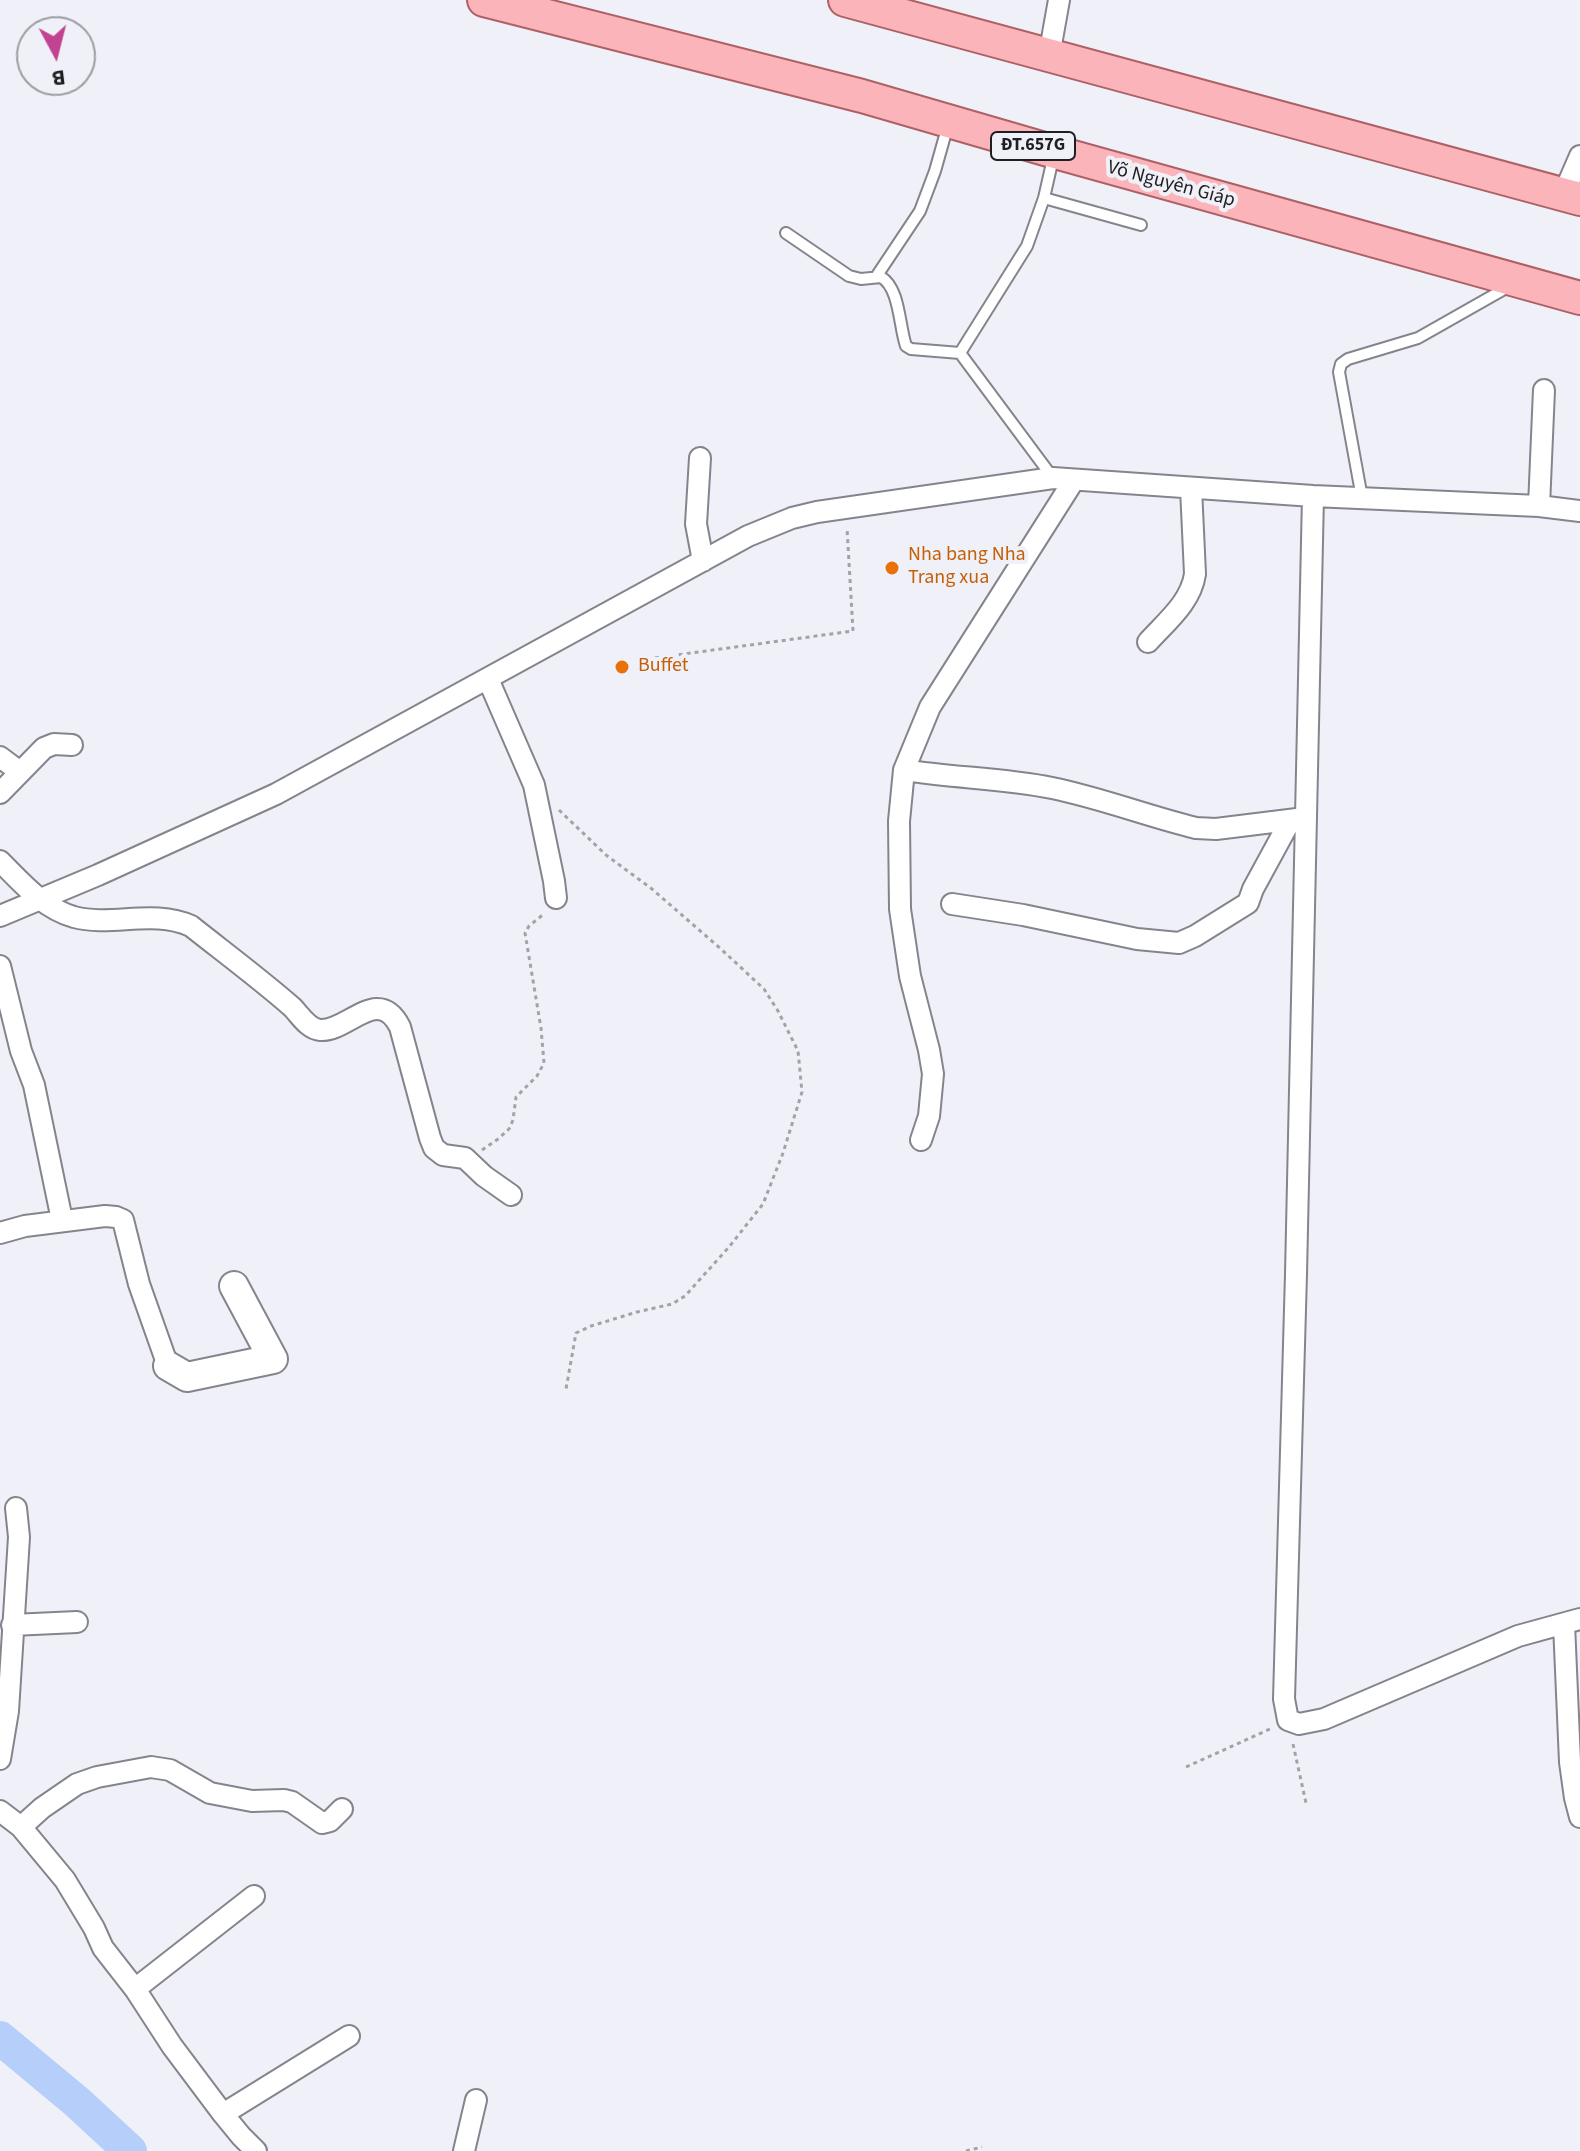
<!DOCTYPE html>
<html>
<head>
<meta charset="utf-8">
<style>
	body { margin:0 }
	#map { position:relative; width:1580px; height:2151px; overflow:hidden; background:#f0f1f8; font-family:"Source Sans 3",sans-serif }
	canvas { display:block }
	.north { position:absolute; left:16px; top:16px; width:80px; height:80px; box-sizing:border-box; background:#f0f1f8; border:2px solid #9c9da2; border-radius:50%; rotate:173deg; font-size:22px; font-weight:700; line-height:32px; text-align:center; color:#1f1f22 }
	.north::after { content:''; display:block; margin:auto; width:28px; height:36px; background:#c14392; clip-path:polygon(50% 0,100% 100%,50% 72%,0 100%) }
</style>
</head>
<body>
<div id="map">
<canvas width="1580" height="2151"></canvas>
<div class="north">B</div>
</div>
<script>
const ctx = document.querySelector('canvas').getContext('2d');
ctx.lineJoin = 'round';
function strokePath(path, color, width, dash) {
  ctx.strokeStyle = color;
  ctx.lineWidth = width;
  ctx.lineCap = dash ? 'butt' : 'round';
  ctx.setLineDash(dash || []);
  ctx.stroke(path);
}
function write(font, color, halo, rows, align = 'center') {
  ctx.font = font + ' "Source Sans 3",sans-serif';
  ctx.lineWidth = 8;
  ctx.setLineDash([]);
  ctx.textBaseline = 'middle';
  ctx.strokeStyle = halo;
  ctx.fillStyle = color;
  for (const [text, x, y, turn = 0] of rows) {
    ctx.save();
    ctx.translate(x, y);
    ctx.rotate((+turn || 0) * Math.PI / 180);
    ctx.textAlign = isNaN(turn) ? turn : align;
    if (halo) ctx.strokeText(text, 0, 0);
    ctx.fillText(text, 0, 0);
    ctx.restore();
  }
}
strokePath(new Path2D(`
	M0,2038L77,2102L130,2151`), '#b5cefa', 34);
const service = new Path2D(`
	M1044,198L1141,225
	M786,233L849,276L861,279L881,277C900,288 899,326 906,346L911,349L960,353
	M876,277L920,211L935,171L948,125
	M1053,478L960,353L1027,246L1044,198L1054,154
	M1362,498L1339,372L1341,364L1348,359L1418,338L1508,287`);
const minor = new Path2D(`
	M1049,56L1059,0
	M1563,195L1580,156
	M700,458L696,524L703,561
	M1313,496L1296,1274L1284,1699L1288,1720L1299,1724L1324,1719L1518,1636L1580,1619
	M1539,506L1544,390
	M1148,642C1167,621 1191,602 1195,574L1191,488
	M488,679L534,785L554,881L556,898
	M0,757L20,772
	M904,770C953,778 1003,778 1052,788C1101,798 1147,816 1196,828L1216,829L1305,818
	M0,793L44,748L54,744L72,745
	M0,861C22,883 43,908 74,917C112,927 153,909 191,926C225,953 260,979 292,1007C300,1015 308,1029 320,1030C348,1032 378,984 400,1027L430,1138L434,1148L443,1155L465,1158L484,1176L511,1195
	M952,904L1023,915L1137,939L1179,943L1195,936L1248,903L1253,889L1290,821
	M0,916L98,875L276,794L748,536L792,518L817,512L1053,478L1313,496L1539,506L1580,511
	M0,966L21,1051L34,1085L62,1220
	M921,1140L929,1116L933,1074L929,1050L910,976L900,909L899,821L904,770L930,707L1074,480
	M0,1233L25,1226L105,1216L116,1217L123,1220L139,1284L168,1366
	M1564,1624L1570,1762L1575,1798L1580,1817
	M12,1625L77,1622
	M0,1759L8,1711L19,1537L16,1508
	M0,1811L21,1827L65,1880L94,1928L103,1948L135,1989L172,2046L223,2114L241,2136L256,2151
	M21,1827L42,1808L77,1784L97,1777L151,1767L170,1770L210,1793L252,1801L284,1800L292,1802L322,1823L330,1821L342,1809
	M135,1989L254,1896
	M223,2114L349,2036
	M464,2151L476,2100`);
const secondary = new Path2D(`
	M168,1366L187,1377L273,1359L234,1286`);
const primary = new Path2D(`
	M484,0L862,96L1055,152L1580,298
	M845,0L1580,199`);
strokePath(service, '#84858c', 14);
strokePath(minor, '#84858c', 24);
strokePath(secondary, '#84858c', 32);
strokePath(primary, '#ad6167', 36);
strokePath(new Path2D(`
	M647,659L853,631L847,528
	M559,810L606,855L652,889L721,949L764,989L778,1011L798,1051L802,1092L783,1153L763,1204L729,1247L685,1296L672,1304L637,1312L591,1326L576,1333L566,1389
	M482,1150L498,1139L509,1129L513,1120L516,1097L537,1076L544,1063L541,1028L525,933L529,926L545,913
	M1293,1744L1306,1803
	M1186,1767L1270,1729
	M966,2151L982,2147`), '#a2a2a8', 3, [4, 4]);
strokePath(service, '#fff', 10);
strokePath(minor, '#fff', 20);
strokePath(secondary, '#fff', 28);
strokePath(primary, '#fbb5ba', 32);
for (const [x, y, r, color] of [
	[892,568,8,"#e8710a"],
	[622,667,8,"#e8710a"]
]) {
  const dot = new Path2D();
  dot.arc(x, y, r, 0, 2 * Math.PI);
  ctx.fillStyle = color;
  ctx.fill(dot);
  strokePath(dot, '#f0f1f8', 3);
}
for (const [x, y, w] of [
	[1033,146,84]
]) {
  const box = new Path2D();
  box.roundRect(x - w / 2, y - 14, w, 28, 6);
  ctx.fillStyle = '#f0f1f8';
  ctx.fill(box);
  strokePath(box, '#1f1f22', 2);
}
write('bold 18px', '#1f1f22', null, [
	["ĐT.657G",1033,146]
]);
write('20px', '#1f1f22', '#f0f1f8', [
	["Võ Nguyên Giáp",1171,185,15]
]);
write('20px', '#c56008', '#f0f1f8', [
	["Nha bang Nha",908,556],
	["Trang xua",908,579],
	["Buffet",638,667]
], 'left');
</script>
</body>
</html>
